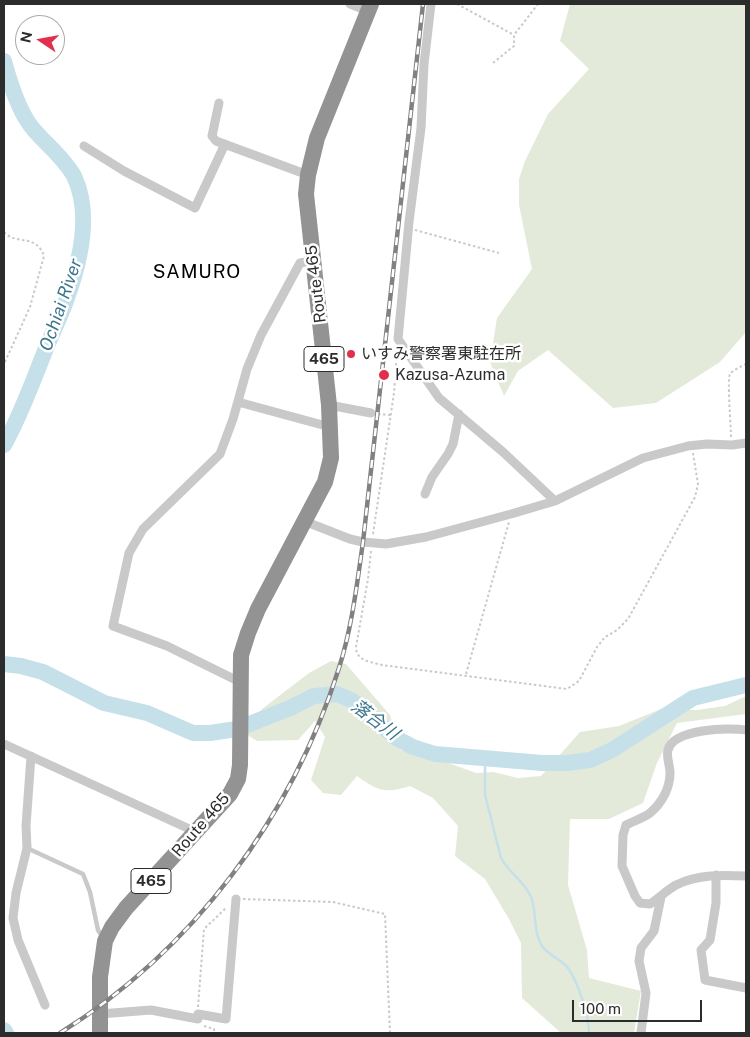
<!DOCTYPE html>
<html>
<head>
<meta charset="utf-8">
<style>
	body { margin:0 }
	#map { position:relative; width:750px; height:1037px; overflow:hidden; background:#fff; font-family:"Public Sans",sans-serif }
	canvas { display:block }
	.frame { position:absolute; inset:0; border:5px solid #2c2c2c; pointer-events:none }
	.north { position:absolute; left:15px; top:15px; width:50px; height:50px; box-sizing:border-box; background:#fff; border:1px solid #ababab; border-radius:50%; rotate:282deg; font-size:14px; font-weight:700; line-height:20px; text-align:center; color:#2c2c2c }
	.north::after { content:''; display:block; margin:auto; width:18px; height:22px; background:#e22f4e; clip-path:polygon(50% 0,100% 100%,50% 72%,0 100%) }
	.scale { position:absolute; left:572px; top:1000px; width:130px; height:22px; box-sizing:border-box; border:2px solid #2c2c2c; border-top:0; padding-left:6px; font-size:15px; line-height:18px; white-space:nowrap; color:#2c2c2c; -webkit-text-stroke:4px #fff; paint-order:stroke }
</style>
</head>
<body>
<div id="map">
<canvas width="750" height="1037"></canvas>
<div class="frame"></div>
<div class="north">N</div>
<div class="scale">100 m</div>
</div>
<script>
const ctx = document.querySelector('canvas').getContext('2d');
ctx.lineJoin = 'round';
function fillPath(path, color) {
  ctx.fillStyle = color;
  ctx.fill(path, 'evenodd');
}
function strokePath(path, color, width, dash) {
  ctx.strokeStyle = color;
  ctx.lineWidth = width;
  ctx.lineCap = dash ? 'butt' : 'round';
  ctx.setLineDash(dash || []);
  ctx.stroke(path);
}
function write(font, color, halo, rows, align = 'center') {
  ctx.font = font + ' "Public Sans","Noto Sans JP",sans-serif';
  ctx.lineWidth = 5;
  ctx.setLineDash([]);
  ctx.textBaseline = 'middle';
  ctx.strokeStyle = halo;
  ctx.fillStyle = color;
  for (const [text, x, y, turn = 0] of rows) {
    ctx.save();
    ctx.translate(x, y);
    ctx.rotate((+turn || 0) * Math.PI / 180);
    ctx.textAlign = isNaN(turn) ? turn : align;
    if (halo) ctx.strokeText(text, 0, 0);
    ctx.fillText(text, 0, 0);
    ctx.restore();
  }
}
fillPath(new Path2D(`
	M570,4H746V332L720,362L656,403L613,408L548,350L518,371L504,396L490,362L497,318L532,269L519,205V179L525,161L548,114L589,69L560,41Z
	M331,661L346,664L390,715L400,750L429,756L476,773L493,772L518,778L541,776L580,732L619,726L661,709L697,710L725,706L746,696V714L677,723L657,763L643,803L609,819H570L568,885L587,950L589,978L641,991L634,1033H561L522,998L521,943L509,919L485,879L455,856L458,826L433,798L410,786C384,794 378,791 357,776L341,795L323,793L311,780L325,737L315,721L298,740L257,741L246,734L262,709L309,673Z`), '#e4eada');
strokePath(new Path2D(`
	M485,758V795L501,858C509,873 524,881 531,897C537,912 533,932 542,946C548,955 561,959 568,968C578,982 589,1016 589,1033`), '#c6e0ea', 2.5);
strokePath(new Path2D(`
	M4,61C10,83 19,113 34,130C47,145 64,158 74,176C92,213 80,262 67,298C61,316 52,333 45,351C32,383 21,415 4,445
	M4,664L21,666L43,672L104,703L147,713L193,733H210L237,729L290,708L314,696L337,694L353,701L396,738L413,747L435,754L542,763H567L590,760L612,750L693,698L746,685
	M4,1030L6,1033`), '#c6e0ea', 16);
strokePath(new Path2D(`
	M457,4L514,35
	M493,63L514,46V35L538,4
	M415,230L499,253
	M4,232C17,246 36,233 44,256L30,307L4,364
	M378,414L391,415
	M731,437C731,428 727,378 730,374C733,370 742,366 746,364
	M373,534L394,393L397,353
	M371,551L368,579L356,647C356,661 371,662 382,665L567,689L579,681L597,647L605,637L617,630L628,619L695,497L698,484L693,453
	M466,674L509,522
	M243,899L333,902L385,914L390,1033
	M198,1007L204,929L227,907
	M204,1026L214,1029V1033`), '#c9c9c9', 2, [2.5, 2.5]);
strokePath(new Path2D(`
	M27,848L83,874L90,892L98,930L103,938`), '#c9c9c9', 4.5);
strokePath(new Path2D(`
	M350,4L368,11
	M431,4L424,64L421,128L409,222L398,339L439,398L503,452L555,501
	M219,103L212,136L216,141L308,175
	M84,146L124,171L195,208L225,144
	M238,402L330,427
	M329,405L371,413
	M425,494L432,477L448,454L453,444L459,414
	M304,521L350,539L363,542L386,544L426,537L511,514L555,501L643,458L688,446L707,444L732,445L746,443
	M240,682L167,646L113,626L129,553L143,529L220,454L233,419L247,369L261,335L300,263L312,261
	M746,730C729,727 673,729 668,750C666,756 670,766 670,773C670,788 662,803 650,813C644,818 633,821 626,825L623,835L622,866L635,896L640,903L650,904C659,898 667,890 676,885C698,874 722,875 746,876
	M4,744L196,832
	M31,756L26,826L27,848L16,893L13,918L18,940L45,1005
	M716,875V903L710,940L701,950L705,980L746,988
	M100,1014L151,1010L198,1019V1014L226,1019L236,899
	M641,1033L646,993L639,961L641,948L654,931L661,897`), '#c9c9c9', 9);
strokePath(new Path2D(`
	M100,1033V977L105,941L112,927L126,908L230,794L238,779L240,765L241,655L248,633L258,609L325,482L331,458L329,405L306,194L308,175L317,138L371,4`), '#939393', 16);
const rail = new Path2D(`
	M60,1033C193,950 292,817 339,668C352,627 357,584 363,542L423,4`);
strokePath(rail, '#818181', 4.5);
strokePath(rail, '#fff', 2.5, [8]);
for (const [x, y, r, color] of [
	[351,354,5,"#e22f4e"],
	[384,375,6,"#e22f4e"]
]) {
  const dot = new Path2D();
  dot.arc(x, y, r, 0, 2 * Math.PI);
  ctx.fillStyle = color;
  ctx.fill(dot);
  strokePath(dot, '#fff', 2);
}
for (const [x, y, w] of [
	[324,359,40],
	[151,881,40]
]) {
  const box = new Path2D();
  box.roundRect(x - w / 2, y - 12.5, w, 25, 4);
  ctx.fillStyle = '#fff';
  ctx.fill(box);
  strokePath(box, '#2c2c2c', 1);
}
write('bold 15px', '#2c2c2c', null, [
	["465",324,359],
	["465",151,881]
]);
write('16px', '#2c2c2c', '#fff', [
	["Route 465",316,284,-97],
	["Route 465",201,825,-49]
]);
write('16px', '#2c2c2c', '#fff', [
	["いすみ警察署東駐在所",361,354],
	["Kazusa-Azuma",395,375]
], 'left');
write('italic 18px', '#3c768d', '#fff', [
	["Ochiai River",61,305,-71],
	["落合川",375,720,37]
]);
ctx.letterSpacing = '1px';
write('19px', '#000', '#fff', [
	["SAMURO",197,272]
]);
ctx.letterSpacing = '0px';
</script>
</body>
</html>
